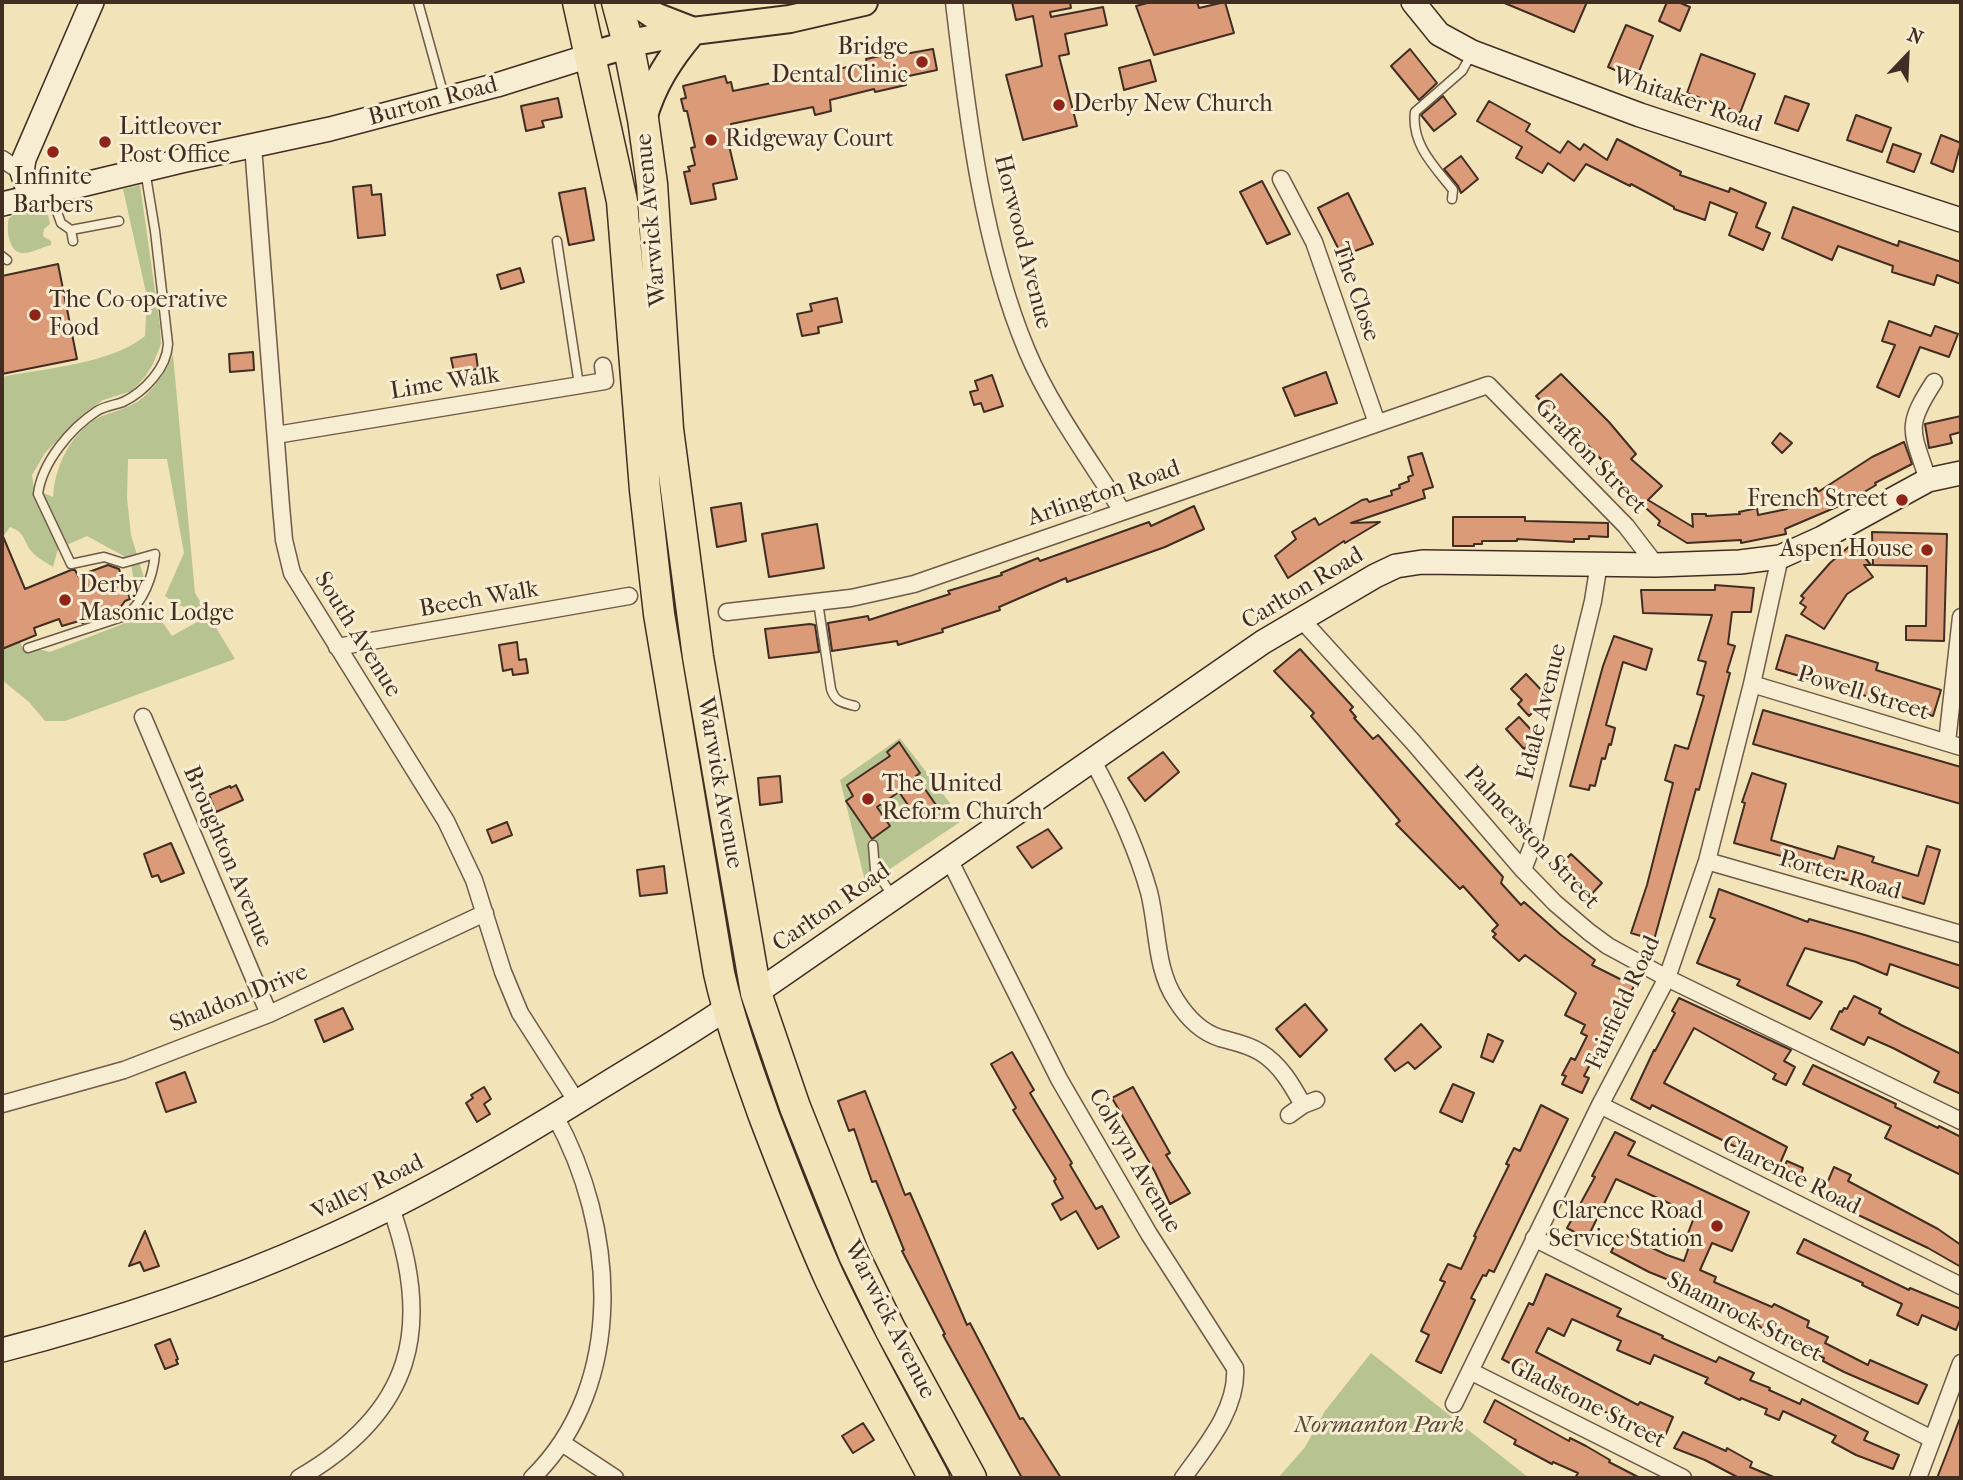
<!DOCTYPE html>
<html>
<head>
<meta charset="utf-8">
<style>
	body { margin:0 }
	#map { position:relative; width:1963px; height:1480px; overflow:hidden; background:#f2e3b9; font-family:"IM FELL French Canon",serif }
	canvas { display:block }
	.frame { position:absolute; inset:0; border:4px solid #412d22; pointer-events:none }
	.north { position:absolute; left:1872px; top:21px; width:70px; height:70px; -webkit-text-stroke:5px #f7edd2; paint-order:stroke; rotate:23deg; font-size:19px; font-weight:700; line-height:28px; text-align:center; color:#412d22 }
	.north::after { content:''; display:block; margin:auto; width:24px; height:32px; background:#412d22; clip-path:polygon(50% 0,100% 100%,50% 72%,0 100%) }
</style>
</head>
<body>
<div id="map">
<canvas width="1963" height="1480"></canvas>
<div class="frame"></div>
<div class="north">N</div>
</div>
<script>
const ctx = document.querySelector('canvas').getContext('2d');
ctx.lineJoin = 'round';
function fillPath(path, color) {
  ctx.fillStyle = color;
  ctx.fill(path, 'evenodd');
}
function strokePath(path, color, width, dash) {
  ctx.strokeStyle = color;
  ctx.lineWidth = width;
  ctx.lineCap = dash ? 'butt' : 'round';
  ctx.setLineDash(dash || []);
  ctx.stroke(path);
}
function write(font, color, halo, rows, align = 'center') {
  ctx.font = font + ' "IM FELL French Canon",serif';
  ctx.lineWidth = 6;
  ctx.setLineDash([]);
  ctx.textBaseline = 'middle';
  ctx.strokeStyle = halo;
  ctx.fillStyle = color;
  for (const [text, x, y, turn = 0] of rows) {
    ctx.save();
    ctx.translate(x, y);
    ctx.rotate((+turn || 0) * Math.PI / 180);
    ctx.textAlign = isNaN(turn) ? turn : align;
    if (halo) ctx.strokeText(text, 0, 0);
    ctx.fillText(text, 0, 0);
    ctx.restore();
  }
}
fillPath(new Path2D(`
	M140,185L160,326L161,344L153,364L145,377L132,391L103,400L83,414L45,453L32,475L34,489L53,497C55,467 69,436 96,419C109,412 124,410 137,402C154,391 164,373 173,355L195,593L235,659L65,721H45L29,702L2,680V649L20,642L25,653L38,649L50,652L133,620L141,607L150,604L172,636L204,618L199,610L177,605L165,596L184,553L167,459H128L127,498L131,535L144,578L134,583L131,563L122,555L87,536L58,549L53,567C45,562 34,556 29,548C23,537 23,532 10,527L2,538V377C45,368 111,364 145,336L147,297L123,189Z
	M46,207L50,224L44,229L43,236L51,241V245C42,247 30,254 22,253C8,252 6,227 9,218L18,212Z
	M682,614L757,1029L746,1034L730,980L669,616Z
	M900,738L963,820L866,885L840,780Z
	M769,1066L962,1478H948L923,1435L821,1229L759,1070Z
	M1371,1353L1529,1478H1278L1305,1447L1325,1411Z`), '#b7c491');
const building = new Path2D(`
	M1012,2H1070L1071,8L1050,12L1051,17L1103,7L1107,25L1065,34L1069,54L1059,56L1077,126L1023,140L1006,75L1042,66L1033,16L1016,20Z
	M1151,2H1197L1199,8L1225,2L1234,33L1154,55L1136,6Z
	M1502,2H1587L1574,32Z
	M1667,2H1678L1690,7L1680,31L1659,21Z
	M1626,25L1653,36L1636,79L1608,67Z
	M933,49L937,70L904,77L906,85L875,92L874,89L830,100L831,111L815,115L813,107L731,124L732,131L726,133L737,179L713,184L716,199L691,204L684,172L690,171L688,167L695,165L691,148L695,147L687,111H684L681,99L686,98L683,86L725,76L727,83L731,82L733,91L867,63L866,59L898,52L899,55Z
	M1410,49L1437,83L1419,100L1391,66Z
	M1701,54L1755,74L1740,113L1687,93Z
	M1150,60L1156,81L1124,90L1119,68Z
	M1443,96L1456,114L1434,131L1421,115Z
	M1785,96L1809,104L1798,131L1775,123Z
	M558,98L562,117L542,121L544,127L526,131L521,106Z
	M1489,101L1530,124L1526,131L1560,153L1568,141L1580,150L1584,144L1607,160L1617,139L1681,172L1680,175L1729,192L1730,188L1766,203L1756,227L1770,233L1763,250L1729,235L1737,213L1710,202L1705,220L1674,209V207L1631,184L1630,186L1586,164L1574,181L1548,163L1542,173L1516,158L1522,147L1477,121Z
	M1856,115L1891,128L1882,152L1847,140Z
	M1941,135L1961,143L1953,172L1931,163Z
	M1893,144L1921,154L1914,172L1887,162Z
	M1461,156L1478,179L1461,193L1458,186L1444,169Z
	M1262,181L1290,234L1267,244L1240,192Z
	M371,185L372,195L381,194L385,235L358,238L353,187Z
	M585,188L594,240L569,245L559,193Z
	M1348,193L1373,244L1342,256L1318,208Z
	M1793,207L1898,246L1899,241L1961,262V284L1937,275L1934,285L1892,272L1893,266L1838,246L1832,260L1782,238Z
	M58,264L77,359L2,374V276Z
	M520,268L524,282L501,289L497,275Z
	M837,298L842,322L818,327L819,333L802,336L797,314L812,311L810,304Z
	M1889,321L1931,336L1935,326L1958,334L1949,357L1920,347L1899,397L1877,387L1895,345L1882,341Z
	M253,352L254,370L230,372L229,354Z
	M476,354L478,369L454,372L451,358Z
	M1326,372L1337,403L1295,416L1283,388Z
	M1561,374L1609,422L1636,454L1631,459L1662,486L1648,500L1693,527L1692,514H1706V516L1740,514L1739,512L1757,508L1758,515L1787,509L1784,502L1816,488L1818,492L1872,457L1904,442L1912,464L1875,483L1876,485L1846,503L1785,529L1786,534L1741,543V540L1687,543L1658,525L1660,521L1622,486L1624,484L1585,442L1582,444L1536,396Z
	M992,375L1003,406L984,412L981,403L974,405L970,392L978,390L975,381Z
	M1961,416V432L1950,435L1952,443L1929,448L1925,424Z
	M1780,433L1792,443L1782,453L1772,443Z
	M1422,453L1433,487L1423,490L1425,498L1351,523L1380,522L1345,543L1344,541L1288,578L1275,556L1296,539L1292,532L1315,518L1319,525L1362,500L1367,499L1369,502L1392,495L1391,491L1400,488L1399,485L1409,481L1408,477L1413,475L1408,457Z
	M741,503L746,541L717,547L711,508Z
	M1194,506L1204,529L1165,547L1067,582L1066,578L999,607L1000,610L942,629L943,632L898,645L897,641L832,651L828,623L868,616L869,620L950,594L948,591L1002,575L1001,573L1038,558L1040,561L1149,522L1151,526Z
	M1453,517H1525V521L1608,523V537L1589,536V539H1574V542L1517,539V541H1482V544H1474V546H1453Z
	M817,524L824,568L769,577L762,534Z
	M1872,532L1947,534L1944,641L1906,640V626H1926L1927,566L1873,565Z
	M2,534L25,589L71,570H75L78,576L108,565L119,569L130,599L125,601L120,608L115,611L110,609L89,617L88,621L83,623L79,621L62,626L59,619L34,628L36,635L2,649Z
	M1853,543L1871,565H1864L1873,577L1847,594L1824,629L1801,614L1806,607L1800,603L1804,598L1801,596L1830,563Z
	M1715,585L1754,588L1751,612H1732L1728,644L1735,646L1727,672L1730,673L1699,790L1696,789L1654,940L1631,933L1647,885L1673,783L1665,780L1675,745L1688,749L1704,696L1697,694L1706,662L1698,660L1712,615L1643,613L1641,590H1715Z
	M810,624L815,625L819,652L769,658L765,629Z
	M1786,635L1878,663L1876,670L1941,690L1933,716L1776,669Z
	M1614,636L1652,649L1646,670L1623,662L1606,725L1615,728L1611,745L1609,744L1605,759L1602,758L1595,786L1590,785L1589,790L1570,786L1603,666Z
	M517,642L519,660L526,659L528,673L513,675L512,669L503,671L499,645Z
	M1300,649L1353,707L1350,710L1356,717L1354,718L1373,739L1378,735L1503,877L1501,883L1521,905L1524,902L1561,935L1595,960L1592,965L1634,986L1605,1046L1601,1044L1584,1076L1589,1078L1582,1093L1562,1084L1566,1076L1562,1075L1571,1058L1575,1060L1587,1036L1581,1033L1585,1025L1565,1015L1576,993L1525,955L1519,961L1493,937L1496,934L1492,931L1498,925L1463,886L1460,889L1396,824L1400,821L1311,716L1314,713L1274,671Z
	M1526,674L1548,697L1529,716L1518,704L1522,700L1511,689Z
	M1763,710L1961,767V804L1753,744Z
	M1519,717L1537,736L1524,749L1506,729Z
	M899,742L920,773L916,776L936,805L917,818L899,792L877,807L890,826L872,839L846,801L853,796L847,785L890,756L887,752Z
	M1163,752L1179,772L1145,801L1128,778Z
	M1752,773L1786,784L1771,840L1834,859L1838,846L1874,857L1872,862L1918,876L1927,846L1940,850L1924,904L1821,872L1820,875L1783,864L1785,857L1734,843L1745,803L1742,802Z
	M780,776L782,802L760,805L758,778Z
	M236,785L243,800L216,812L209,795L230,786L231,788Z
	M507,822L512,835L492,843L487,830Z
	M1048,829L1062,848L1032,868L1017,847Z
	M171,843L184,873L161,882L158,875L152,877L144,854Z
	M1571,854L1602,883L1586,900L1554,872Z
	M664,866L667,893L640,896L637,870Z
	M1719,889L1808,922L1809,919L1865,935L1961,966V989L1890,964L1887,975L1856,962L1805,948L1787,985L1822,1002L1810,1019L1737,985L1740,980L1697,963L1715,919L1710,917Z
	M1854,996L1881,1009L1879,1013L1901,1025L1961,1054V1094L1934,1082L1939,1072L1893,1048L1868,1037L1864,1045L1831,1029L1840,1011L1842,1012L1844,1008L1847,1009Z
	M1679,998L1791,1050L1784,1061L1795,1067L1786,1085L1773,1079L1776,1074L1694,1028L1664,1083L1787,1147L1778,1168L1652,1105L1650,1109L1631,1099L1654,1050L1655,1051L1675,1013L1672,1011Z
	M1305,1004L1327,1030L1300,1057L1276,1029Z
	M343,1008L353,1029L324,1042L315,1020Z
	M1421,1024L1441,1047L1415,1069L1408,1062L1395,1071L1385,1059Z
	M1488,1034L1503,1041L1493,1062L1481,1057Z
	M1012,1052L1034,1090L1030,1093L1072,1163L1070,1165L1096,1209L1102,1206L1119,1237L1098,1249L1076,1211L1061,1220L1052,1204L1063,1198L1054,1181L1056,1179L1013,1110L1016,1108L991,1064Z
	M1813,1065L1896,1104L1895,1107L1938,1128L1939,1126L1961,1137V1175L1885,1138L1891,1126L1803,1084Z
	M185,1072L196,1102L166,1112L156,1083Z
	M1453,1084L1474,1093L1462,1122L1440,1112Z
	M484,1087L491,1099L484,1104L490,1114L477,1122L466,1103L473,1098L471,1095Z
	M1133,1087L1170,1153L1166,1155L1190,1193L1170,1204L1155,1172L1112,1098Z
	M865,1091L905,1195L910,1193L967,1325L970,1323L1020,1419L1023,1418L1061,1478H1022L943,1335L945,1334L902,1251L904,1250L876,1181L872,1182L854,1129L849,1131L838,1101Z
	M1541,1105L1568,1119L1494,1272L1489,1270L1486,1276L1483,1275L1471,1298L1475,1300L1441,1373L1416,1361L1429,1335L1421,1331L1445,1282L1440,1280L1448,1264L1461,1269L1476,1237L1474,1236L1509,1165L1506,1164L1514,1148L1520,1151Z
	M1615,1132L1635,1142L1628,1155L1749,1212L1732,1251L1712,1243L1700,1270L1716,1277L1714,1282L1772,1307L1774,1304L1809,1321L1807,1327L1828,1337L1825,1343L1868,1365L1870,1360L1927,1385L1918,1404L1844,1372L1823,1361L1824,1358L1770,1335L1753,1321L1695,1294L1696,1291L1649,1272L1611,1252L1621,1233L1667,1255L1684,1261L1693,1235L1688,1233L1695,1215L1616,1179L1587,1239L1567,1228L1595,1177L1592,1176Z
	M1787,1161L1803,1168L1799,1183L1780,1175Z
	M1834,1167L1851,1175L1848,1181L1938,1229L1961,1245V1267L1928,1248L1852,1212L1854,1207L1823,1193Z
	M145,1231L159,1266L144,1271L140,1262L129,1266Z
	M1804,1239L1909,1290L1910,1288L1961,1309V1317L1956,1330L1922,1315L1918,1325L1897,1315L1902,1304L1862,1285L1863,1283L1797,1253Z
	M1546,1274L1621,1309L1617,1316L1663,1336L1662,1338L1716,1362L1719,1357L1754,1373L1750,1380L1770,1388L1769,1390L1800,1404L1802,1399L1868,1432L1864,1440L1899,1455L1893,1469L1856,1455L1832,1442L1836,1436L1783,1411L1779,1420L1765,1414L1767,1409L1741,1398L1740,1400L1705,1383L1708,1378L1654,1355L1650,1364L1617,1350L1621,1341L1572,1319L1564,1336L1548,1328L1536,1352L1638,1405L1640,1402L1673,1417L1665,1436L1624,1418L1623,1421L1502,1359L1529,1303L1533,1305Z
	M170,1339L178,1359L176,1360L178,1364L165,1369L155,1345Z
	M1495,1400L1569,1441L1570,1438L1586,1446L1610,1460L1609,1462L1640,1478H1575L1578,1473L1553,1462L1552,1464L1522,1448L1514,1444L1516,1440L1484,1422Z
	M1960,1418L1961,1478H1937L1948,1450Z
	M863,1423L874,1440L853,1453L842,1436Z
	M1683,1432L1726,1451L1727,1448L1752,1462L1750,1467L1776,1478H1739L1705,1460L1674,1448Z`);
fillPath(building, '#db9a78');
strokePath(building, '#412d22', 2);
const lane = new Path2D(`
	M418,2L444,96
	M51,195L61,223L71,230L73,241
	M1452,199L1453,190C1434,166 1411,144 1415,112L1462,71L1471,55
	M71,230L119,221
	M557,241L579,385
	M2,256L7,260
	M818,602L831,689C835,702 843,703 855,706
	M28,648L125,616C144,602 153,576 155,554L123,563L104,557L71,564L38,494C42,462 71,428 97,411C105,406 115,405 123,402C144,392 167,368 168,344L155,231L145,170
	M873,845L875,870L892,895`);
const street = new Path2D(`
	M954,2C967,114 983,247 1027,351C1050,406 1090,460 1122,511
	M253,146L281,506L284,540L292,573L446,821L474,880L503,972L520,1013L577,1102
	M2,159L22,172
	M1281,179L1314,242L1377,423
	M276,435L605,381L603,366
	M1928,480C1912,430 1904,428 1934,382
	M727,612L851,598L914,584L1488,385L1626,526L1656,565
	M1301,619L1413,742L1523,870L1555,903L1589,932L1608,946L1667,978L1961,1121
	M337,647L629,596
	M1752,684L1961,747
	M143,717L269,1014
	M1947,742L1961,617
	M1092,759C1113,798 1137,849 1149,892C1158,927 1155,969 1176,1000C1186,1016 1201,1032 1220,1038C1234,1042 1247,1044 1260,1052C1280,1064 1292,1085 1303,1105
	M949,859L1059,1079L1149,1234L1235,1368C1238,1409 1205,1447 1183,1478
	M1707,861L1961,934
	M1523,870L1534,841L1593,601L1599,563
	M2,1104L124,1070L269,1014L485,913
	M1600,1105L1961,1286
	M1289,1115L1303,1105L1316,1100
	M1534,1238L1932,1439
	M1470,1371L1683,1478
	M1454,1404L1600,1105L1667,978L1707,861L1752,684L1780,557
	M562,1443L615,1478
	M299,1478C413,1412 434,1328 391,1208
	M532,1478C628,1384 616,1226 555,1116
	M1918,1478L1961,1363`);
const secondary = new Path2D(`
	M1413,2L1439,34L1472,52L1640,115L1961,220
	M30,196L22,172L24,159L92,2
	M2,204L181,161L330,129L497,85L589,56
	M756,993L1263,642L1375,576L1396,566L1422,562L1656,565L1740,562L1780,557L1822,538L1928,480L1961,473
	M2,1350C111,1322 219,1286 322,1240C420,1197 511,1143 601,1087C643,1061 686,1036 727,1008`);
const primary = new Path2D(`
	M634,2L655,16L691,30
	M589,56L640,41L693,31L790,19L864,2
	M643,119C653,84 670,58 693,31`);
const highway = new Path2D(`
	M578,2L622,201L645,490L659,614L719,973C730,1022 747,1068 764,1116C785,1171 806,1226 830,1279C862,1347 899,1412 934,1478
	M617,2L628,43L643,119L652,184L668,429L698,657L756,993L795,1107L854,1255L890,1329L971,1478`);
strokePath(lane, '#6d5a48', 11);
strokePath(street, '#6d5a48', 19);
strokePath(secondary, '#412d22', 26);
strokePath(primary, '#412d22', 30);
strokePath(highway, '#412d22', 33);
strokePath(lane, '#f7edd2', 8);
strokePath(street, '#f7edd2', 16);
strokePath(secondary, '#f7edd2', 23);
strokePath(primary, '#f2e3b9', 26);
strokePath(highway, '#f2e3b9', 30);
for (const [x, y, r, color] of [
	[922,62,7,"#8f2418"],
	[1059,105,7,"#8f2418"],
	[711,140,7,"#8f2418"],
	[105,142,7,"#8f2418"],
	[53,152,7,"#8f2418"],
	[35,315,7,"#8f2418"],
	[1902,500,7,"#8f2418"],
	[1927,550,7,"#8f2418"],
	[65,600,7,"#8f2418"],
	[868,799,7,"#8f2418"],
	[1717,1226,7,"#8f2418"]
]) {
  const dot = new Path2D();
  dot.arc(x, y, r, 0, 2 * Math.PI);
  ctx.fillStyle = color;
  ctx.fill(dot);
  strokePath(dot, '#f7edd2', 2.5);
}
write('24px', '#412d22', '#f7edd2', [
	["Bridge",908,48,"right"],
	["Dental Clinic",908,76,"right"],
	["Derby New Church",1073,105],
	["Littleover",119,128],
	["Post Office",119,156],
	["Ridgeway Court",725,140],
	["Infinite",53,178,"center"],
	["Barbers",53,206,"center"],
	["The Co-operative",49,301],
	["Food",49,329],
	["French Street",1888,500,"right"],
	["Aspen House",1913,550,"right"],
	["Derby",79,586],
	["Masonic Lodge",79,614],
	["The United",882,785],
	["Reform Church",882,813],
	["Clarence Road",1703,1212,"right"],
	["Service Station",1703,1240,"right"]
], 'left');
write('24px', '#412d22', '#f7edd2', [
	["Whitaker Road",1687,101,19],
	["Burton Road",433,102,-15],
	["Warwick Avenue",652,220,-95],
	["Horwood Avenue",1022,242,76],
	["The Close",1355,292,71],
	["Lime Walk",445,384,-9],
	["Grafton Street",1590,457,46],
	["Arlington Road",1104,494,-19],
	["Carlton Road",1303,589,-31],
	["Beech Walk",479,600,-10],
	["South Avenue",357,635,58],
	["Powell Street",1863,694,17],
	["Edale Avenue",1543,712,-76],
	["Warwick Avenue",719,783,80],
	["Palmerston Street",1531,838,47],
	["Broughton Avenue",227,857,67],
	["Porter Road",1840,876,16],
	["Carlton Road",832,908,-35],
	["Shaldon Drive",239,999,-22],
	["Fairfield Road",1624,1003,-65],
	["Colwyn Avenue",1134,1161,60],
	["Clarence Road",1791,1176,26],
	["Valley Road",368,1188,-26],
	["Shamrock Street",1744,1318,27],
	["Warwick Avenue",889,1320,63],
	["Gladstone Street",1587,1404,27]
]);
write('italic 24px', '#594b38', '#f7edd2', [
	["Normanton Park",1379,1426]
]);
</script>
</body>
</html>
